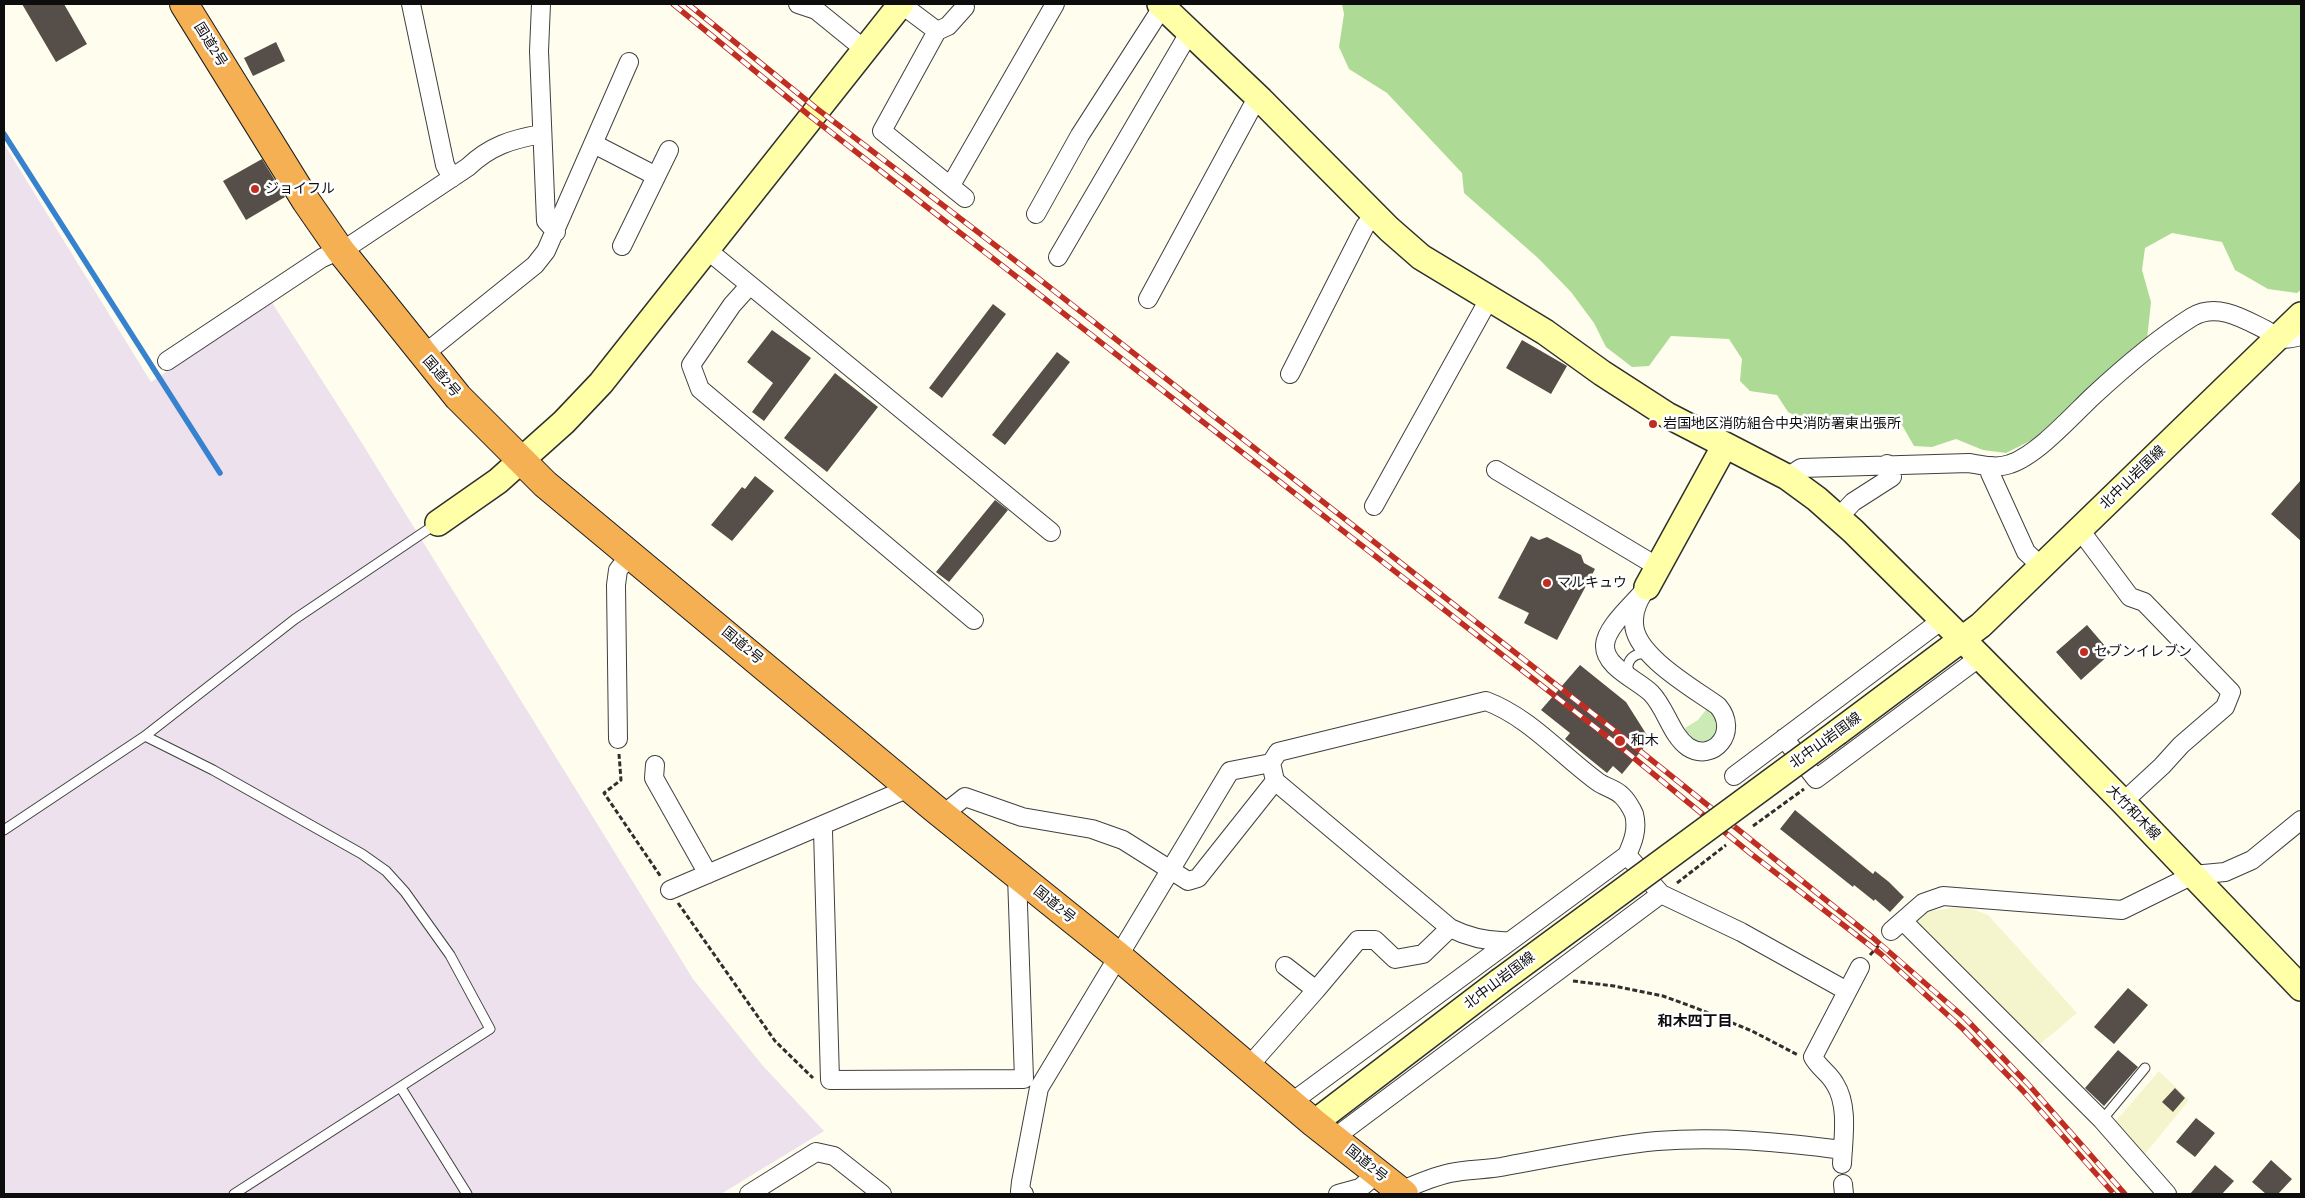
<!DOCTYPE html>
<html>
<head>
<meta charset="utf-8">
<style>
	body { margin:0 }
	#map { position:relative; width:2305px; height:1198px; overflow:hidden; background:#fffded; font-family:"Source Serif 4",serif }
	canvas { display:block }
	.frame { position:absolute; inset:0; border:5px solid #0d0d0d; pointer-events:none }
</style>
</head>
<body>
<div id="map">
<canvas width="2305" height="1198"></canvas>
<div class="frame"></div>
</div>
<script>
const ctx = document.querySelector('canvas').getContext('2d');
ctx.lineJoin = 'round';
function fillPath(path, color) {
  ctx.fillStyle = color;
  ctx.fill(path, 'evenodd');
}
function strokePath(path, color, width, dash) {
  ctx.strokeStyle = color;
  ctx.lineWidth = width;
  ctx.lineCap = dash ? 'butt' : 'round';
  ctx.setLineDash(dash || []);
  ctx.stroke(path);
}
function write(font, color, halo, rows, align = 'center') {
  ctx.font = font + ' "Source Serif 4","Noto Sans JP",serif';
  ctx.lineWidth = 5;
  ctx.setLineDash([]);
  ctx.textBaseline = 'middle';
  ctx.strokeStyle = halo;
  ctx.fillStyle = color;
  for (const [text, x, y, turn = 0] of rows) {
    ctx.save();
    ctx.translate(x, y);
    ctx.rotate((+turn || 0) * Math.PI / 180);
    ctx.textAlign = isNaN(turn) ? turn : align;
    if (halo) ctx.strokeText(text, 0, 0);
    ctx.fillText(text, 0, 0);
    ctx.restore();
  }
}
fillPath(new Path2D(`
	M4,144L151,382L271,301L355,432L693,979L763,1066L824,1131L721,1194H4Z`), '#ece1ec');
fillPath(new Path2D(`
	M1964,906L1988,915L2077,1013L2039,1045L1914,922L1925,912Z
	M2159,1071L2189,1100L2145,1154L2116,1121Z`), '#f4f5cd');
fillPath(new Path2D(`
	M1709,706C1712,712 1717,718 1717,725C1719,746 1693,747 1685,728L1698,720Z`), '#cbeab6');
fillPath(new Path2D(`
	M1342,4H2301V290L2297,293L2268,289L2235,270L2222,242L2172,233L2145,248L2142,270L2151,302L2147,340L2089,388L2036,438L2006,453L1983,450L1956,439L1932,447L1914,446L1902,425L1889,417L1844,422L1803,420L1788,412L1777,395L1750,391L1740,381L1742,359L1729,339L1671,336L1649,366L1632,367L1606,347L1594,323L1571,292L1538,258L1464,193L1462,173L1387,93L1349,69L1339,47L1344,14Z`), '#addb95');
strokePath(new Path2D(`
	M4,134L220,473`), '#3782cf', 5.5);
fillPath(new Path2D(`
	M22,4H64L87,44L56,62Z
	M276,42L285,61L253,76L244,58Z
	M262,159L285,197L246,220L223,181Z
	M993,304L1006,314L942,398L929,388Z
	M772,330L811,358L764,421L752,412L773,383L747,362Z
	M1522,340L1567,366L1551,394L1506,368Z
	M1057,352L1070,362L1005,445L992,435Z
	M835,373L878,407L827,472L784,438Z
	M755,476L774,491L732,541L711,525L742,487L745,489Z
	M2301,480V541L2271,514Z
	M995,500L1008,510L949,582L936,572Z
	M1531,536L1539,540L1547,537L1581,555L1584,563L1595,569L1557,640L1524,623L1529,613L1498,598Z
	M2087,625L2111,653L2081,680L2056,652Z
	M1580,665L1626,702L1650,740L1622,774L1613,766L1607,773L1565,739L1570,733L1541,710Z
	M1795,810L1873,874L1875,871L1889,882L1904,897L1890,912L1875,899L1874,901L1854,885L1853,887L1780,829Z
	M2128,988L2148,1005L2114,1044L2094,1027Z
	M2118,1050L2138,1067L2104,1106L2085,1088Z
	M2175,1088L2185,1098L2173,1112L2162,1102Z
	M2196,1118L2215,1133L2195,1157L2176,1142Z
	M2271,1160L2292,1179L2278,1194H2266L2252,1182Z
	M2215,1165L2234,1181L2222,1194H2190Z`), '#564f49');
const lane = new Path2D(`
	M1631,676C1622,662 1635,650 1649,655
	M145,736L213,770L362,854L386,871L405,892L450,955L490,1029L234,1194
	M4,830L145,736L295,619L436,524
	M401,1088L467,1194
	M2102,1120L2145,1068`);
const street = new Path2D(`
	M411,4L445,165L452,178
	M541,4L539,51L546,221L556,232
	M798,4L816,10L864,49
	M901,4L937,31
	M965,7L948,26L937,31L882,131L965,198
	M594,144L656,176
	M951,185L1055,4
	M1036,214L1080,135L1163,6
	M622,246L669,150
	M706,249L1051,532
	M1058,257L1189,33
	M750,285L732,305L691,365L700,389L974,620
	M1148,299L1252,107L1261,100
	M423,355L535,265L546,251L629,62
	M167,361L322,258L351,245L468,167C490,146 512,139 542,134
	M1290,374L1365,226L1375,215
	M1991,466L1990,473L2026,552L2041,566
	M1496,470L1658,567
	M1787,477L1801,468L1969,463C1982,465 1997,469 2010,464C2037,455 2071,417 2092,397C2120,371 2160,337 2192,317C2217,302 2244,319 2266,330C2271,333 2274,337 2279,338C2286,340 2294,338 2301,336
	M1374,506L1489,299
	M1838,518L1853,502L1892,477L1887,464
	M2078,531L2086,538L2130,597L2144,602L2231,692L2225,707L2181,745L2162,766L2123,802
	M1647,587C1640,598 1633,609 1634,623C1634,655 1693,688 1718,706C1740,732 1713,763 1688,747C1671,735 1666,708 1651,693C1638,680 1604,667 1605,645C1606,626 1636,602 1647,587Z
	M1784,738L1816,779L1980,657
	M618,739L616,585L618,570L630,555
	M655,765L654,778L708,874
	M1734,776L1942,620
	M1275,781L1450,928C1470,938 1488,942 1510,941
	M942,815L965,797L1022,817L1092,829L1123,840L1188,881L1198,878L1275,781L1271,763
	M821,826L823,831L830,1080L1024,1079L1017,876
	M670,890L902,791L908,785
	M1661,894L1741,932L1847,991
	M1904,922L2102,1120L2167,1194
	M1891,931L1923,903L1943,896L2122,910L2193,875L2225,872L2252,860L2301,820
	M1316,990L1358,940H1375L1395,959L1423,954L1450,928
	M1249,1066L1316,990L1285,966
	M1334,1138L1661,894L1627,855
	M1842,1164C1843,1139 1849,1106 1835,1084C1829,1073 1819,1068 1813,1057L1860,967
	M1843,1184L1844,1194
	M1400,1191C1416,1184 1432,1177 1450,1173C1468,1169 1488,1170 1506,1166C1556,1157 1606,1146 1657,1141C1719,1136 1781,1142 1843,1150
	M749,1194L816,1152L834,1156L882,1194
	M1024,1194L1020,1191L1021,1182L1039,1088L1230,771L1271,763L1278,752L1486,701C1529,717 1561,755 1598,782C1605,787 1615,789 1621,795C1626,799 1632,809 1634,814C1638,829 1633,842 1627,855L1292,1102
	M1338,1194L1360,1188L1378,1173`);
const secondary = new Path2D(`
	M1160,4L1261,100L1389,229L1421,257L1545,332L1602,373L1667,415L1787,477L1817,499L1853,531L1980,657L2123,802L2301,988
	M438,523L498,481L564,422L601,383L901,4
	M1647,587L1725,445
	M1838,732L1981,625L2301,315
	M1314,1123L1500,981`);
const highway = new Path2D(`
	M184,4L306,201L340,250L458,397L545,484L934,808L1118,956L1314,1123L1404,1194`);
strokePath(lane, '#404040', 11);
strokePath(street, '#404040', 20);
strokePath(secondary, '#2f2f2f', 28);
strokePath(highway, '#1e1e1e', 30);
strokePath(new Path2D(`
	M619,754L621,780L604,793L661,877
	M1753,826L1804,789
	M1677,883L1726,845
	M678,903L775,1041L813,1078
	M1870,955L1881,943
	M1573,981L1614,986L1663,996L1696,1008L1752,1031L1798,1055`), '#2f2f2f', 3, [5, 2.5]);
strokePath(lane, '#fff', 9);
strokePath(street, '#fff', 18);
strokePath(secondary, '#ffffa8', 25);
strokePath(highway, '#f6b054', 28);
const rail = new Path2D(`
	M673,4L810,116L1618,745L1750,853L1881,954L1963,1029L2023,1091L2114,1194
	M688,4L816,108L1034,275L1624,738L1872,937L1965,1018L2028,1084L2125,1194`);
strokePath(rail, '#bf2d23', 5.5);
strokePath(rail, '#fff', 4, [11]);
const secondaryBridge = new Path2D(`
	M1500,981L1838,732`);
strokePath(secondaryBridge, '#2f2f2f', 28, []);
strokePath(secondaryBridge, '#ffffa8', 25);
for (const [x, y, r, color] of [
	[255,189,5,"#bf2d23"],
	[1653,424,5,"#bf2d23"],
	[1547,583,5,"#bf2d23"],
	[2084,652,5,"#bf2d23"],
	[1620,741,6,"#bf2d23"]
]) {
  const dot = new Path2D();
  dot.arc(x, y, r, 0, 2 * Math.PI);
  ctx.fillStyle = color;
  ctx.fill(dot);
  strokePath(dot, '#fff', 2);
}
write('14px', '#0d0d0d', '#fff', [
	["国道2号",210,45,58],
	["国道2号",441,377,49],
	["北中山岩国線",2133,478,-44],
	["国道2号",742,646,40],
	["北中山岩国線",1826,741,-36],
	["大竹和木線",2133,813,46],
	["国道2号",1054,905,39],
	["北中山岩国線",1500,981,-37],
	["国道2号",1366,1164,39]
]);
write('14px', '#0d0d0d', '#fff', [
	["ジョイフル",265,189],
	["岩国地区消防組合中央消防署東出張所",1663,424],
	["マルキュウ",1557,583],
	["セブンイレブン",2094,652],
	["和木",1631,741]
], 'left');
write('bold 15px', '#0d0d0d', '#fff', [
	["和木四丁目",1695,1022]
]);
</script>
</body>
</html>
